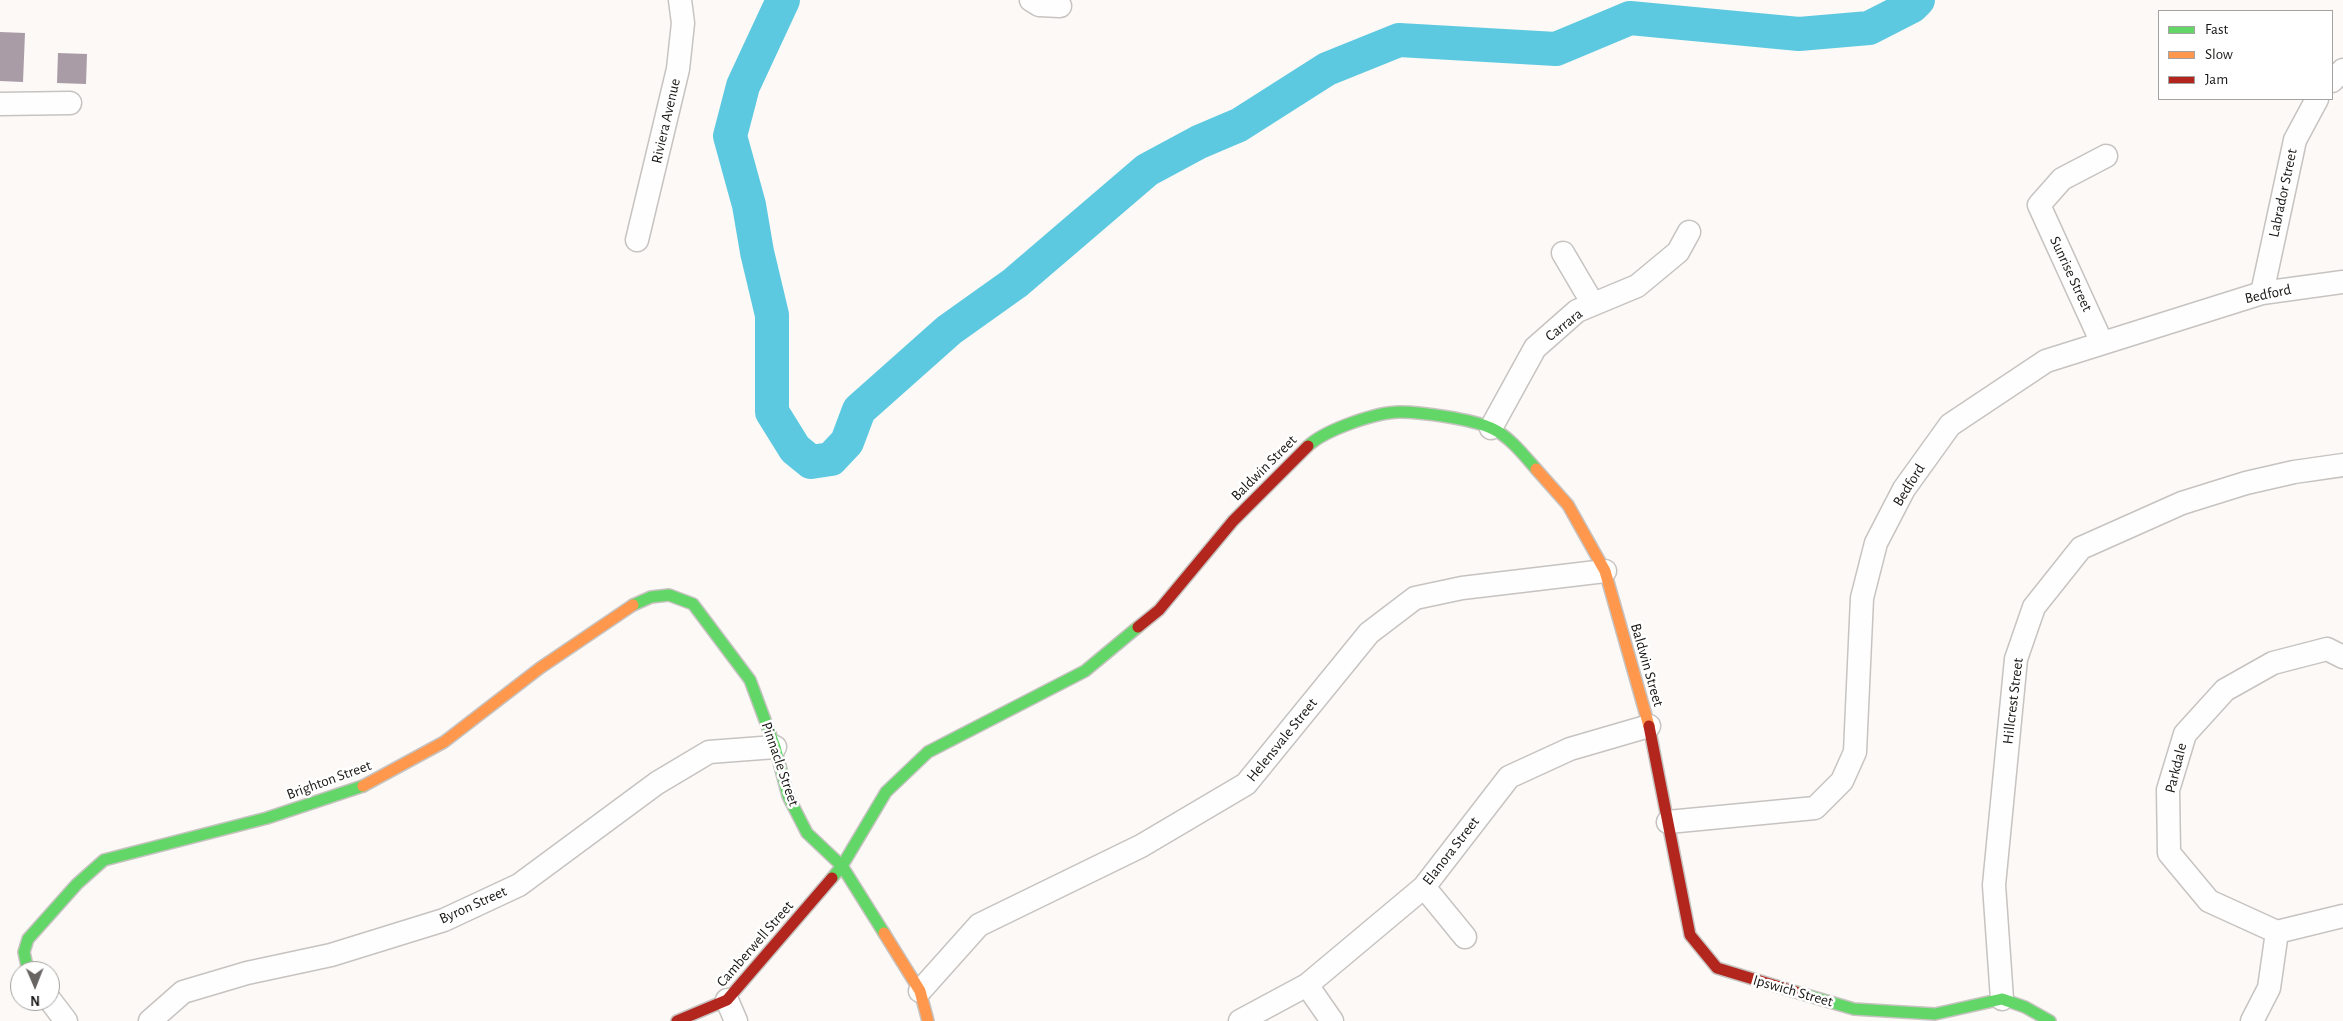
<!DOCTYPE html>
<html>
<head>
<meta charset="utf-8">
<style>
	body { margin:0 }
	#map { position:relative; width:2343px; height:1021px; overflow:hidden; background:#fcf9f6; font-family:"Alegreya Sans",sans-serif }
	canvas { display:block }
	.legend { position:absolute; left:2158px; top:10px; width:175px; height:90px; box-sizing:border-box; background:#fff; border:1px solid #a3a2a1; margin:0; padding:6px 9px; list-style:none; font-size:15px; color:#181614 }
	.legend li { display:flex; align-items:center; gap:10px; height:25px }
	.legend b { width:25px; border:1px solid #a3a2a1 }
	.north { position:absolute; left:10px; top:961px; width:50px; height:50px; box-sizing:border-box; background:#fff; border:1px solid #a3a2a1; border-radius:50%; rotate:179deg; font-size:14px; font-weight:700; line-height:20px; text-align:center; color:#181614 }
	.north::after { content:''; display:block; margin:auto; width:18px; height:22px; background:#686563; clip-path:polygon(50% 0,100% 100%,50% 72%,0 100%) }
</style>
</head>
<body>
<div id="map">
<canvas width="2343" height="1021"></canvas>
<ul class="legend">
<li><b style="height:6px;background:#63d668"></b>Fast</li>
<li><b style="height:6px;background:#ff974d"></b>Slow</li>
<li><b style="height:6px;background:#b3261e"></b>Jam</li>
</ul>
<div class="north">N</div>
</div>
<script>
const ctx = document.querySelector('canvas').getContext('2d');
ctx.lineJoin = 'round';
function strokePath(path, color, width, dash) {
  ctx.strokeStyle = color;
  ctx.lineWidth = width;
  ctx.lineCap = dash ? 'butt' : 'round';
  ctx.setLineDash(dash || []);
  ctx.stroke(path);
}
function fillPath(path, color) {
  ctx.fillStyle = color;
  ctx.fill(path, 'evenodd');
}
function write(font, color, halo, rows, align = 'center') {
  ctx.font = font + ' "Alegreya Sans",sans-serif';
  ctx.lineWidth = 5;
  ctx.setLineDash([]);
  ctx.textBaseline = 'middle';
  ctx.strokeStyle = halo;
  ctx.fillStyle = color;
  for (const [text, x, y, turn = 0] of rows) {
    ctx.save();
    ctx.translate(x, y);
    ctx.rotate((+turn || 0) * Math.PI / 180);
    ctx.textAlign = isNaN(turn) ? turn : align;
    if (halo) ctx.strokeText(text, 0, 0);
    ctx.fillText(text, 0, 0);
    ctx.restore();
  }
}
strokePath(new Path2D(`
	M783,0L743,86L730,136L749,205L757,252L772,315V412L795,449L811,462L831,459L847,442L859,410L949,330L1015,283L1147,170L1199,142L1239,125L1327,69L1399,40L1556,49L1630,18L1799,34L1869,28L1912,6L1918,0`), '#5cc9e0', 34);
fillPath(new Path2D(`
	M0,32L25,33L23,82L0,81Z
	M58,53L87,54L86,84L57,83Z`), '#aa9ca7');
const street = new Path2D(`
	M1031,0L1039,5L1060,6
	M2332,81L2343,70
	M0,104L70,103
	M637,240L678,69L683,23L680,0
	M1563,253L1593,304
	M2262,293L2295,140L2317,99
	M2102,343L2039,205L2062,179L2106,156
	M1491,428L1535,348L1577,311L1637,286L1678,252L1689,232
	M1668,822L1815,808L1842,781L1855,752L1862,598L1876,543L1904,489L1950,425L2046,361L2262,293L2343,282
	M1424,887L1465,937
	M2277,932L2209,901L2169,853L2168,790L2185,734L2225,690L2273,663L2327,649L2343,657
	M2277,932L2343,916
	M1307,985L1332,1021
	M920,991L979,925L1141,846L1246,784L1369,633L1415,598L1462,588L1605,571
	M2002,999L1994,885L2016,659L2034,607L2081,548L2182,503L2246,483L2294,472L2343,465
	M50,1000L66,1021
	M727,1000L736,1021
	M150,1021L183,992L247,973L331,955L444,920L519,885L657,783L709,752L775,747
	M1240,1021L1307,985L1424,887L1509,777L1570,749L1649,726
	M2252,1021L2269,988L2277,932`);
const fast = new Path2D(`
	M1308,446C1325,430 1376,412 1400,412C1422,412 1471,419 1491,428C1509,436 1523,454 1536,469
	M633,605L651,597L669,595L693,604L750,680L775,747L788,796L807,833L842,866L884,933
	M832,878L842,866L886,792L928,752L1085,671L1138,627
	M28,971L24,952L28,939L77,884L104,860L267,818L363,786
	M1796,992L1854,1009L1935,1014L2002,999L2025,1007L2050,1021`);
const slow = new Path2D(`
	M1536,469L1568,505L1605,571L1649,726
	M363,786L444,742L540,668L633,605
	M884,933L920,991L928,1021`);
const jam = new Path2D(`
	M1138,627L1159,610L1233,521L1308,446
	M1649,726L1690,935L1717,968L1796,992
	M677,1021L727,1000L832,878`);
strokePath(street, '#c6c3c1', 25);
strokePath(fast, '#c6c3c1', 14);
strokePath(slow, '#c6c3c1', 14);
strokePath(jam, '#c6c3c1', 14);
strokePath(street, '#fffefe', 22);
strokePath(fast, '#63d668', 11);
strokePath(slow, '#ff974d', 11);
strokePath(jam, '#b3261e', 11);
write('15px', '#181614', '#fff', [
	["Riviera Avenue",666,121,-77],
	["Labrador Street",2283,193,-78],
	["Sunrise Street",2071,274,65],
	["Bedford",2268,294,-12],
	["Carrara",1564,325,-38],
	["Baldwin Street",1264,468,-45],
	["Bedford",1909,485,-58],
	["Baldwin Street",1647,665,74],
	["Hillcrest Street",2013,701,-83],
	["Helensvale Street",1282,740,-51],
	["Pinnacle Street",780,764,71],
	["Parkdale",2176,768,-76],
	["Brighton Street",329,780,-20],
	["Elanora Street",1451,851,-52],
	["Byron Street",473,905,-24],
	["Camberwell Street",755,944,-49],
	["Ipswich Street",1793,991,16]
]);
</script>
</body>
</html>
